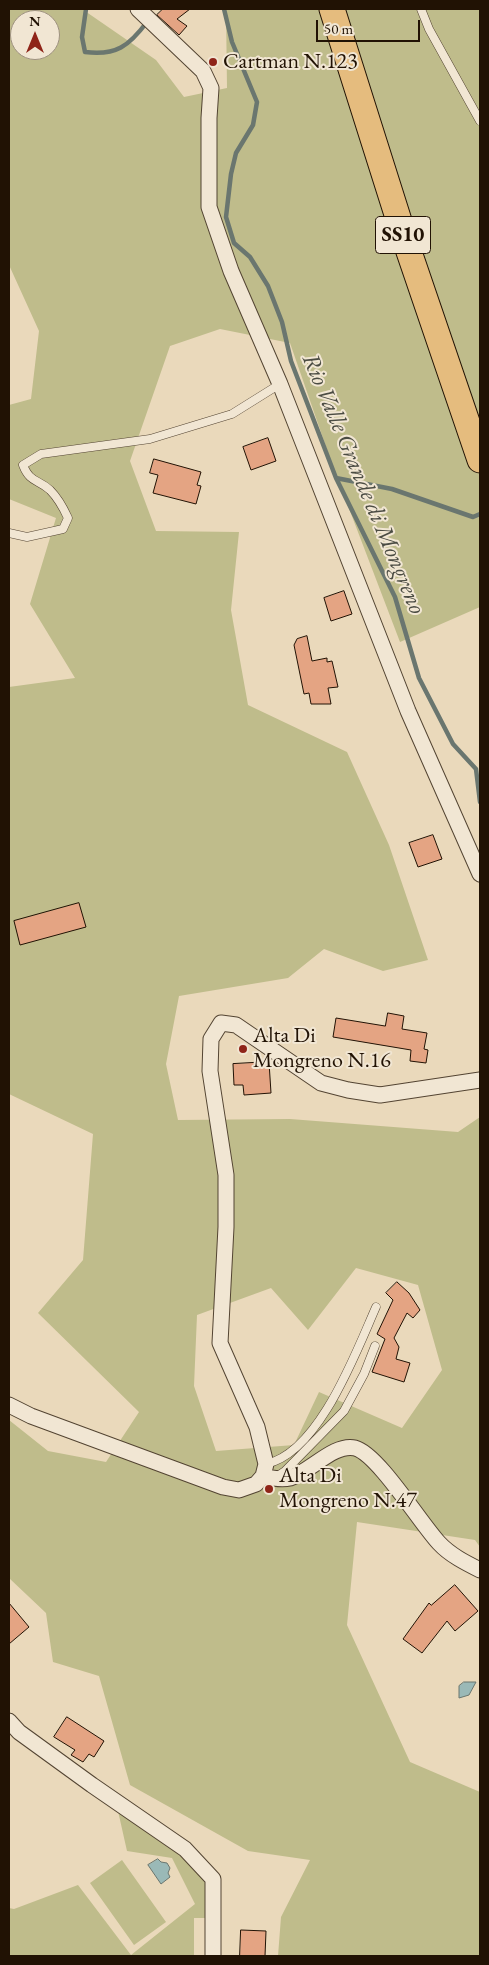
<!DOCTYPE html>
<html>
<head>
<meta charset="utf-8">
<style>
	body { margin:0 }
	#map { position:relative; width:489px; height:1965px; overflow:hidden; background:#ead9bb; font-family:"EB Garamond",serif }
	canvas { display:block }
	.frame { position:absolute; inset:0; border:10px solid #211204; pointer-events:none }
	.north { position:absolute; left:10px; top:10px; width:50px; height:50px; box-sizing:border-box; background:#f1e6d3; border:1px solid #9e9180; border-radius:50%; rotate:0deg; font-size:14px; font-weight:700; line-height:20px; text-align:center; color:#211204 }
	.north::after { content:''; display:block; margin:auto; width:18px; height:22px; background:#8f2418; clip-path:polygon(50% 0,100% 100%,50% 72%,0 100%) }
	.scale { position:absolute; left:316px; top:20px; width:104px; height:22px; box-sizing:border-box; border:2px solid #211204; border-top:0; padding-left:6px; font-size:15px; line-height:18px; white-space:nowrap; color:#211204; -webkit-text-stroke:4px #f1e6d3; paint-order:stroke }
</style>
</head>
<body>
<div id="map">
<canvas width="489" height="1965"></canvas>
<div class="frame"></div>
<div class="north">N</div>
<div class="scale">50 m</div>
</div>
<script>
const ctx = document.querySelector('canvas').getContext('2d');
ctx.lineJoin = 'round';
function fillPath(path, color) {
  ctx.fillStyle = color;
  ctx.fill(path, 'evenodd');
}
function strokePath(path, color, width, dash) {
  ctx.strokeStyle = color;
  ctx.lineWidth = width;
  ctx.lineCap = dash ? 'butt' : 'round';
  ctx.setLineDash(dash || []);
  ctx.stroke(path);
}
function write(font, color, halo, rows, align = 'center') {
  ctx.font = font + ' "EB Garamond",serif';
  ctx.lineWidth = 4;
  ctx.setLineDash([]);
  ctx.textBaseline = 'middle';
  ctx.strokeStyle = halo;
  ctx.fillStyle = color;
  for (const [text, x, y, turn = 0] of rows) {
    ctx.save();
    ctx.translate(x, y);
    ctx.rotate((+turn || 0) * Math.PI / 180);
    ctx.textAlign = isNaN(turn) ? turn : align;
    if (halo) ctx.strokeText(text, 0, 0);
    ctx.fillText(text, 0, 0);
    ctx.restore();
  }
}
fillPath(new Path2D(`
	M9,9H82L156,60L184,97L227,88L226,9H480V607L400,642L332,464L290,343L220,329L170,346L130,461L156,531L239,532L231,610L248,705L347,752L389,845L428,960L383,971L324,949L288,978L179,996L166,1064L178,1120L290,1119L458,1132L480,1117V1547L475,1540L357,1522L347,1625L410,1762L480,1792V1956H278L281,1917L310,1860L248,1851L130,1785L99,1676L53,1662L46,1613L9,1578V1420L48,1451L106,1462L139,1412L38,1313L83,1260L93,1134L9,1094V687L75,678L30,604L56,518L9,499V405L31,399L39,331L9,265ZM20,20H50V50H20ZM356,1268L418,1285L442,1370L402,1428L319,1392L294,1445L216,1451L194,1386L197,1315L271,1288L308,1330Z
	M118,1811L182,1854L208,1882L209,1918H194V1956H9V1908L14,1909L78,1885L131,1955L195,1904L172,1858L127,1851Z
	M122,1860L166,1922L134,1945L90,1883Z`), '#bfbc8b');
const water = new Path2D(`
	M464,1682H476L469,1695L459,1698V1686Z
	M158,1859L161,1862L167,1863L170,1868L168,1873L170,1877L161,1884L148,1865Z`);
fillPath(water, '#9ab9b7');
strokePath(water, '#6a766f', 1);
strokePath(new Path2D(`
	M86,9L82,37L85,52C116,56 129,46 147,22
	M224,9L232,42L257,102L253,125L236,153L231,174L226,217L234,243L250,257L268,286L282,322L291,361L336,478L395,597L419,678L453,744L476,769L480,802
	M336,478L392,489L473,517L480,514`), '#6a766f', 4.5);
const building = new Path2D(`
	M163,9H190L177,19L187,26L179,35L157,15Z
	M268,438L276,461L251,470L243,447Z
	M154,459L201,472L197,485L201,486L196,504L153,493L158,475L150,473Z
	M344,591L352,614L331,621L324,598Z
	M307,636L312,661L327,658V662L332,661L338,687L328,688L331,704H311L309,693L304,694L294,645L297,639Z
	M433,835L442,859L418,867L409,843Z
	M79,903L86,927L20,945L14,921Z
	M388,1013L404,1016L402,1029L427,1033L424,1049L428,1050L426,1063L410,1061L411,1050L333,1037L336,1018L385,1026Z
	M269,1062L271,1093L244,1095L243,1085H234L233,1064Z
	M397,1282L409,1293L420,1310L413,1318L407,1313L394,1338L399,1347L396,1359L410,1363L404,1382L372,1372L385,1339L377,1334L393,1300L386,1293Z
	M455,1585L478,1611L455,1631L447,1621L422,1653L403,1639L429,1603L431,1605Z
	M9,1603L29,1627L9,1644Z
	M67,1717L104,1741L94,1757L89,1754L83,1762L71,1755L75,1750L54,1737Z
	M241,1930L266,1931L265,1956H240Z`);
fillPath(building, '#e4a483');
strokePath(building, '#211204', 1);
const lane = new Path2D(`
	M421,9L429,29L480,121
	M9,533L27,537L63,529L68,518C63,507 58,498 50,490C38,479 30,483 23,465L41,454L150,439L232,414L280,384
	M266,1464C319,1453 356,1352 376,1307
	M276,1477L285,1471L344,1411L364,1374L375,1346`);
const street = new Path2D(`
	M138,9L203,71L211,88L209,118V207L231,271L280,384L408,711L480,874
	M9,1405L31,1416L223,1487L239,1490L256,1484L263,1476L266,1464L257,1427L220,1343L226,1227V1175L210,1071L211,1039L221,1023L236,1025L321,1083L348,1090L380,1095L480,1080
	M263,1476C271,1478 282,1480 290,1478C310,1472 334,1443 355,1448C378,1454 421,1524 439,1543C450,1555 466,1563 480,1570
	M9,1721L19,1732L92,1785L185,1849L213,1879V1956`);
const primary = new Path2D(`
	M332,9L406,243L480,460`);
strokePath(lane, '#534432', 9);
strokePath(street, '#534432', 17);
strokePath(primary, '#211204', 27);
strokePath(lane, '#f1e6d3', 8);
strokePath(street, '#f1e6d3', 15);
strokePath(primary, '#e5bc7e', 25);
for (const [x, y, r, color] of [
	[213,62,5,"#8f2418"],
	[243,1049,5,"#8f2418"],
	[269,1489,5,"#8f2418"]
]) {
  const dot = new Path2D();
  dot.arc(x, y, r, 0, 2 * Math.PI);
  ctx.fillStyle = color;
  ctx.fill(dot);
  strokePath(dot, '#f1e6d3', 2);
}
for (const [x, y, w] of [
	[403,235,55]
]) {
  const box = new Path2D();
  box.roundRect(x - w / 2, y - 18.5, w, 37, 4);
  ctx.fillStyle = '#f1e6d3';
  ctx.fill(box);
  strokePath(box, '#211204', 1);
}
write('bold 21px', '#211204', null, [
	["SS10",403,235]
]);
write('22px', '#211204', '#f1e6d3', [
	["Cartman N.123",223,62],
	["Alta Di",253,1036],
	["Mongreno N.16",253,1061],
	["Alta Di",279,1476],
	["Mongreno N.47",279,1501]
], 'left');
write('italic 24px', '#4b4c43', '#f1e6d3', [
	["Rio Valle Grande di Mongreno",363,484,67]
]);
</script>
</body>
</html>
